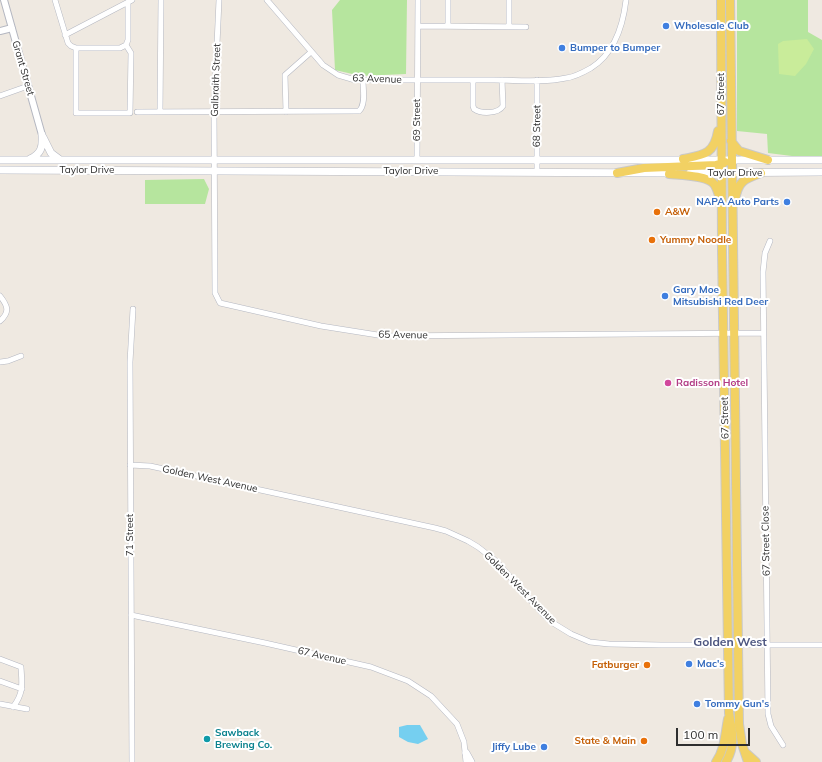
<!DOCTYPE html>
<html>
<head>
<meta charset="utf-8">
<style>
	body { margin:0 }
	#map { position:relative; width:822px; height:762px; overflow:hidden; background:#efe9e1; font-family:Mulish,sans-serif }
	canvas { display:block }
	.scale { position:absolute; left:676px; top:728px; width:74px; height:18px; box-sizing:border-box; border:2px solid #2e2e2e; border-top:0; padding-left:5px; font-size:12px; line-height:14px; white-space:nowrap; color:#2e2e2e; -webkit-text-stroke:3px #fff; paint-order:stroke }
</style>
</head>
<body>
<div id="map">
<canvas width="822" height="762"></canvas>
<div class="scale">100 m</div>
</div>
<script>
const ctx = document.querySelector('canvas').getContext('2d');
ctx.lineJoin = 'round';
function fillPath(path, color) {
  ctx.fillStyle = color;
  ctx.fill(path, 'evenodd');
}
function strokePath(path, color, width, dash) {
  ctx.strokeStyle = color;
  ctx.lineWidth = width;
  ctx.lineCap = dash ? 'butt' : 'round';
  ctx.setLineDash(dash || []);
  ctx.stroke(path);
}
function write(font, color, halo, rows, align = 'center') {
  ctx.font = font + ' Mulish,sans-serif';
  ctx.lineWidth = 4;
  ctx.setLineDash([]);
  ctx.textBaseline = 'middle';
  ctx.strokeStyle = halo;
  ctx.fillStyle = color;
  for (const [text, x, y, turn = 0] of rows) {
    ctx.save();
    ctx.translate(x, y);
    ctx.rotate((+turn || 0) * Math.PI / 180);
    ctx.textAlign = isNaN(turn) ? turn : align;
    if (halo) ctx.strokeText(text, 0, 0);
    ctx.fillText(text, 0, 0);
    ctx.restore();
  }
}
fillPath(new Path2D(`
	M340,0H407L406,74L361,76L335,70L332,10Z
	M737,0H808V32L822,40V156H792L768,153L767,134L737,131Z
	M204,179L209,189L205,204H145V180Z`), '#b6e59e');
fillPath(new Path2D(`
	M807,39L814,49L806,64L795,76L779,74L778,44L783,41Z`), '#c9ec9a');
fillPath(new Path2D(`
	M407,725H420L428,739L418,744L408,742L399,737V727Z`), '#75cff0');
const minor = new Path2D(`
	M55,0L68,43L71,46L76,48H120L126,45L128,40V2
	M219,0L214,111L215,293L220,303L321,326L384,336L763,333
	M267,0L323,65L338,75L355,80H363C407,80 450,80 494,80C517,80 543,83 566,78C575,77 584,72 591,68C615,53 623,26 626,0
	M448,0V26
	M509,0V27
	M418,26L526,27
	M65,35L132,0
	M76,48V113H130L131,53L126,45
	M473,80V106L474,109C481,114 498,114 503,106L502,80
	M0,96L28,86
	M137,112L359,111C366,105 363,89 363,80
	M160,112L161,0
	M286,112L285,75L311,52
	M417,160L418,0
	M537,172V80
	M770,241L765,253L763,272L768,714L771,726L783,745
	M0,296C8,306 10,312 0,321
	M0,362L8,361L21,356
	M130,465L150,466L435,528L446,531L468,541L478,547L496,561L543,614L553,623L571,634L590,642L609,644L661,645H822
	M131,615L265,643L371,667L408,681L431,696L457,724L464,742L466,762
	M0,659L21,667C22,684 24,693 13,707
	M0,681L22,689
	M0,704L27,709
	M132,762L130,362L133,309`);
const tertiary = new Path2D(`
	M4,0L42,135
	M0,31L12,28`);
const secondary = new Path2D(`
	M43,137L51,153L59,159
	M30,159C41,154 43,147 42,135
	M0,160H822
	M0,170L674,173
	M690,173L822,172
	M466,753L471,762`);
const primary = new Path2D(`
	M721,0L722,251L729,713C732,731 736,745 726,762
	M730,0L739,724L742,744L748,762
	M731,141L739,151L768,160
	M683,159C703,155 714,155 718,131
	M617,173L644,168L716,165L725,162
	M669,174C680,175 707,175 714,184C717,188 718,193 720,198
	M735,200C738,181 744,179 761,173
	M746,753L756,762
	M716,762C725,749 725,734 728,719`);
strokePath(minor, '#b4b7c1', 6);
strokePath(tertiary, '#b4b7c1', 8);
strokePath(secondary, '#b4b7c1', 8);
strokePath(primary, '#c9c9c9', 10);
strokePath(minor, '#fff', 5);
strokePath(tertiary, '#fff', 6);
strokePath(secondary, '#fff', 7);
strokePath(primary, '#f2d163', 8);
for (const [x, y, r, color] of [
	[666,26,4,"#3f7fe0"],
	[562,48,4,"#3f7fe0"],
	[787,202,4,"#3f7fe0"],
	[657,212,4,"#e8710a"],
	[652,240,4,"#e8710a"],
	[665,296,4,"#3f7fe0"],
	[668,383,4,"#d1479c"],
	[689,664,4,"#3f7fe0"],
	[647,665,4,"#e8710a"],
	[697,704,4,"#3f7fe0"],
	[207,739,4,"#0f9aa8"],
	[644,741,4,"#e8710a"],
	[544,747,4,"#3f7fe0"]
]) {
  const dot = new Path2D();
  dot.arc(x, y, r, 0, 2 * Math.PI);
  ctx.fillStyle = color;
  ctx.fill(dot);
  strokePath(dot, '#fff', 1.5);
}
write('bold 10px', '#366cbe', '#fff', [
	["Wholesale Club",674,26],
	["Bumper to Bumper",570,48],
	["NAPA Auto Parts",779,202,"right"],
	["Gary Moe",673,290],
	["Mitsubishi Red Deer",673,302],
	["Mac's",697,664],
	["Tommy Gun's",705,704],
	["Jiffy Lube",536,747,"right"]
], 'left');
write('10px', '#2e2e2e', '#fff', [
	["Grant Street",23,68,74],
	["63 Avenue",377,79,2],
	["Galbraith Street",216,80,-88],
	["67 Street",721,94,-90],
	["69 Street",417,120,-90],
	["68 Street",537,126,-89],
	["Taylor Drive",87,170],
	["Taylor Drive",411,171],
	["Taylor Drive",735,173],
	["65 Avenue",403,335,1],
	["67 Street",725,418,-91],
	["Golden West Avenue",210,479,12],
	["71 Street",130,535,-90],
	["67 Street Close",766,541,-91],
	["Golden West Avenue",520,588,45],
	["67 Avenue",322,656,13]
]);
write('bold 10px', '#c56008', '#fff', [
	["A&W",665,212],
	["Yummy Noodle",660,240],
	["Fatburger",639,665,"right"],
	["State & Main",636,741,"right"]
], 'left');
write('bold 10px', '#b23c85', '#fff', [
	["Radisson Hotel",676,383]
], 'left');
write('bold 10px', '#0d838f', '#fff', [
	["Sawback",215,733],
	["Brewing Co.",215,745]
], 'left');
write('bold 12px', '#4d5680', '#fff', [
	["Golden West",730,642]
]);
</script>
</body>
</html>
